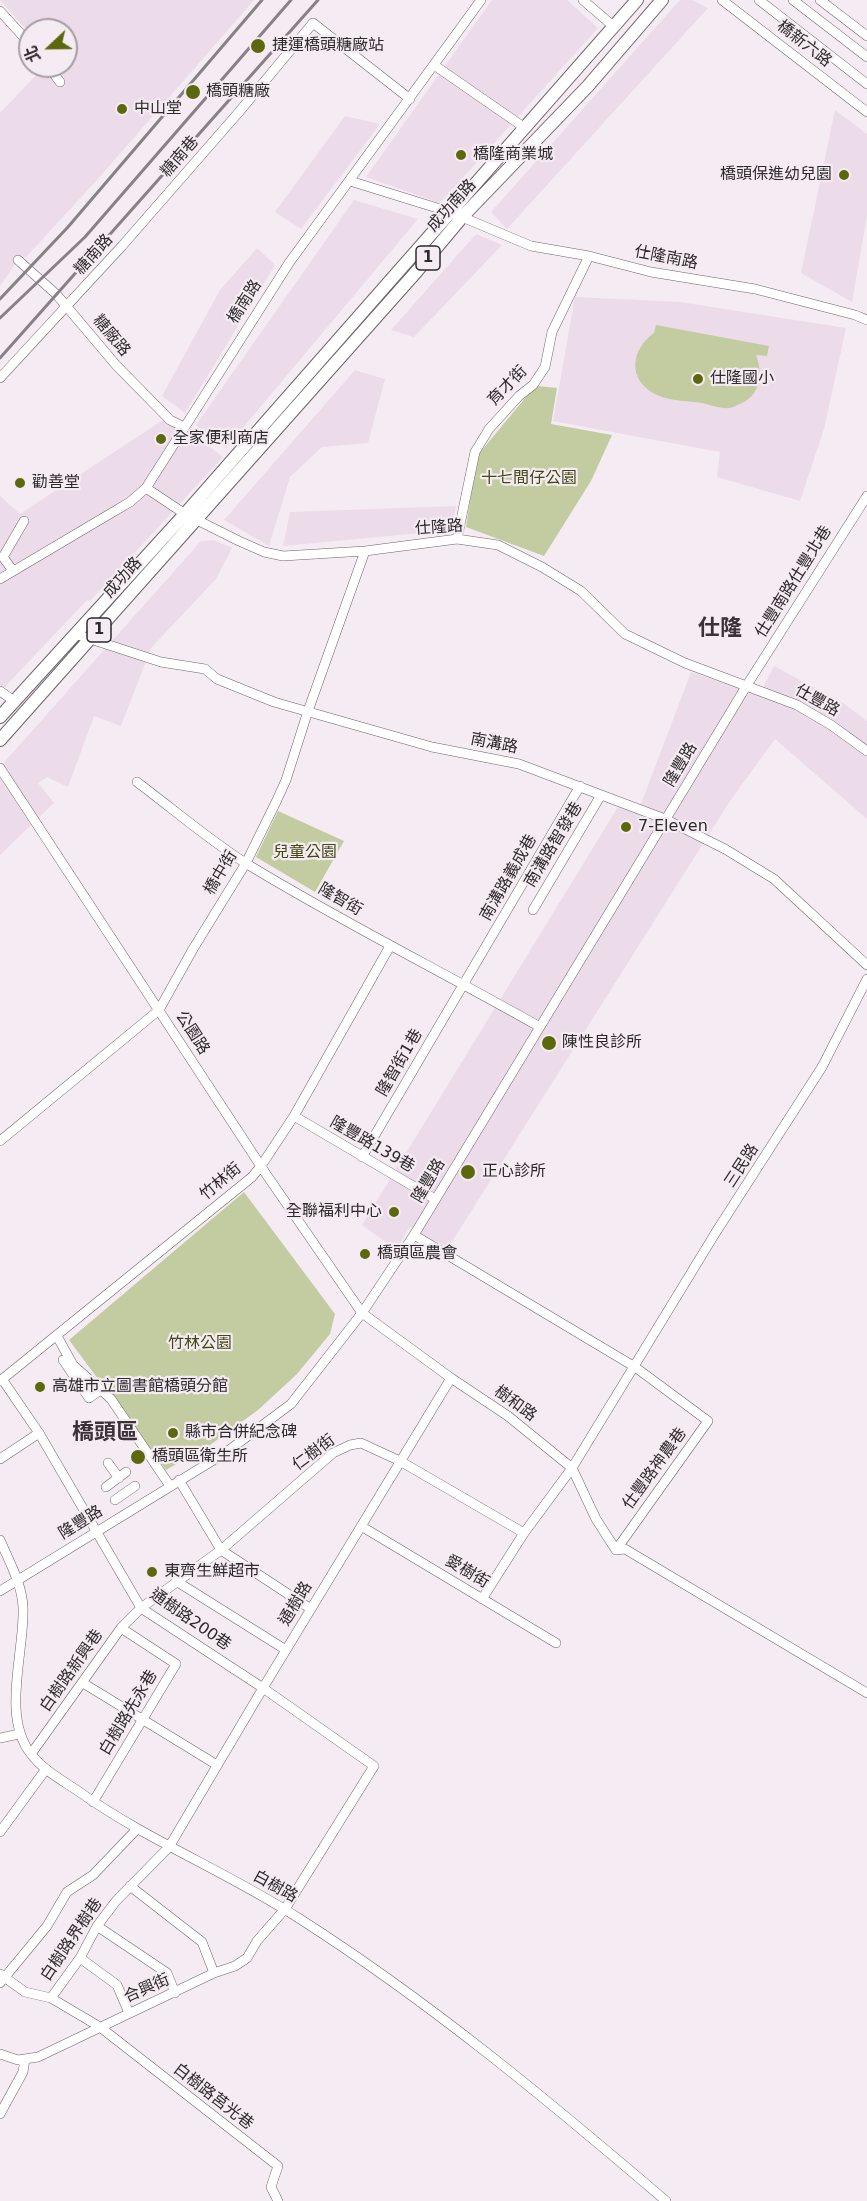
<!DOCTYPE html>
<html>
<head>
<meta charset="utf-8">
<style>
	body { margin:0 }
	#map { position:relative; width:867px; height:2201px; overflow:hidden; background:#f5ebf2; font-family:"DejaVu Sans","Noto Sans TC",sans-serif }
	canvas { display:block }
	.north { position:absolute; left:18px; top:18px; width:60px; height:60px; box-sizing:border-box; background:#f5ebf2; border:2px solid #a59ea3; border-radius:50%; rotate:248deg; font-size:16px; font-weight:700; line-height:24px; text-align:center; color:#2d2a2c }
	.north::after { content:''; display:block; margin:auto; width:21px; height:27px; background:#5d680e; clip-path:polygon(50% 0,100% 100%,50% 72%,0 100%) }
</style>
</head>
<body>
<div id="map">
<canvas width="867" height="2201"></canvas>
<div class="north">北</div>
</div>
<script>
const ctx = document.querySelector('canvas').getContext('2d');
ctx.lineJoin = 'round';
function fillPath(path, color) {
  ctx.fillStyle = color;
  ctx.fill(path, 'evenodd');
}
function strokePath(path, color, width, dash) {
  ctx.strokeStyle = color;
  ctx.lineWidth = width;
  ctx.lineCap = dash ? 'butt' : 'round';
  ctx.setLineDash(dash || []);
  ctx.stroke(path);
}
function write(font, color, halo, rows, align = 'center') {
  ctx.font = font + ' "DejaVu Sans","Noto Sans TC",sans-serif';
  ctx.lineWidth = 4.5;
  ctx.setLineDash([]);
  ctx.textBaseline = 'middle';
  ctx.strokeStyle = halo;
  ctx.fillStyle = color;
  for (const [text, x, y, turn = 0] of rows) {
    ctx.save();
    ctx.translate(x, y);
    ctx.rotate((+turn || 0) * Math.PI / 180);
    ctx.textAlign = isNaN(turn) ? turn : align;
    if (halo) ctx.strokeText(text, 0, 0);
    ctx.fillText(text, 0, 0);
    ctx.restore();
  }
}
fillPath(new Path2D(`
	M0,0H254L97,180L27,256L18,260L0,286V113L45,66H66V30H30V34Z
	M492,0H567L598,28L440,203L366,177Z
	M680,0H692L708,8L507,229L491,212Z
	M835,110L867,134V216L852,302L801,273Z
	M345,116L380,124L301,229L275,212Z
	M354,200L418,219L226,448L196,425Z
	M476,234L502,245L414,337L391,330Z
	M257,248L275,265L185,413L162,396L220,290Z
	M575,297L680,302L846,328L824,429L800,501L717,477L720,452L553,421Z
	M355,370L385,379L368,443L322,447L290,477L269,546L224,520Z
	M169,416L223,457L90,601L87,600L0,692V496L20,514Z
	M456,506L452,530L283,546L290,512Z
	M214,540L232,548L216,579L151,648L121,726L94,716L68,787L47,777L38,783L54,803L0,855V767L201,541Z
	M774,666L843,703L867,721V819L775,739L728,804L448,1248L409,1227L397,1250L362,1225L618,807L638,812L691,672L759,695Z`), '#ecdce9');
fillPath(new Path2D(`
	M656,325L769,346L767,356L756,355C763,373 761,394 742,403C739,404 733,408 729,408C721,409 710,405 702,403C688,401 670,401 657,395C627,381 630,350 654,333Z
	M538,386L557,388L551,424L612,435L591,481L544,556L466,527L477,456L526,397Z
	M278,811L344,841L315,892L256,857Z
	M244,1192L335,1314L330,1334L297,1374L258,1410L210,1445L166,1470L69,1340Z`), '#c3cca1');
const minor = new Path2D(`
	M583,0L613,26
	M722,0L867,112
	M759,0L867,84
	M793,0L867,57
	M820,0L867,36
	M0,11L30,44
	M434,65L525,128
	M48,66L60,82
	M350,181L450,212L531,246L589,256L651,272L755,289L855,315L867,320
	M18,260L56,294L116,365L170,420L184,427
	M0,378L122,246L239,112L313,23L410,99
	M146,488L185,514L239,541L264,552L283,556L365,551L457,539L498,545L542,567L581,591L625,634L685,663L797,705L831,725L867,751
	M457,539L475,452L489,429L519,396L533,385L545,367L552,332L589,256
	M13,571L3,557L24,521
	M0,579L113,512L130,502L146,488L289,263L481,0
	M75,634L161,662L205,669L217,679L274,702L432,747L519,764L665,819L725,849L774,879L867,965
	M0,691L14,701
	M0,768L266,1174L362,1313L451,1378L508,1416L572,1468L596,1519L616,1550
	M137,782C173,809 209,840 247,864C342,922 443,972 540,1027
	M533,910L601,795
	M294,1116L435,1199
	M0,1141L159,1010L193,949L246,863L276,802L286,780L308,711L365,551
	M362,1157L580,786
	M414,1235L635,1367L708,1421L616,1550
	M57,1336L73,1365L111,1399L170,1486
	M63,1360L89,1398L99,1391
	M0,1381L252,1177L261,1166L294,1116L390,946
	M0,1459L39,1433
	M108,1463L119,1478
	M179,1480L221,1550L311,1609
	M106,1487L126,1472
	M115,1500L135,1486
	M361,1526L556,1643
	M0,1540C9,1561 22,1584 23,1607C25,1651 1,1716 31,1754C43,1770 62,1780 78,1791C148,1841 228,1872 300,1919C430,2002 549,2101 666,2201
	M616,1550L625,1549L867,1693
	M176,1581L286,1650
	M0,1591L225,1453L291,1404L362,1313L414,1235L747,685L867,496
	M482,1599L524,1533L572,1468L716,1232L822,1067L867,979
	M83,1683L217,1765
	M0,1738L19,1734
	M31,1754L121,1628L141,1608L221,1550L333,1453L350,1445L361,1443L400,1461L524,1533
	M93,1802L176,1664L121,1628
	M0,1832L46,1769
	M130,1886L202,1942L214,1973
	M97,1926L167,1973L175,1993
	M80,1958L117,1985L129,2013
	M0,1974L25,1992L51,1998L100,2027L278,2166L271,2187L278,2201
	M0,1983L47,1926L67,1892L93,1875L137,1829
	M51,1998L80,1958L97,1926L116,1901L169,1847L263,1688L451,1378
	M0,2054L18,2060L38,2057L214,1973L235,1966L247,1958L257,1941L285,1909L374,1766L263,1688L141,1608L39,1433L2,1379
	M0,2114L23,2072L25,2059`);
const major = new Path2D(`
	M0,717L185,514L637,0
	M0,740L417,271L463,216L588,86L662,0`);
strokePath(minor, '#6c646a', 10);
strokePath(major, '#6c646a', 14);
strokePath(minor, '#fff', 9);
strokePath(major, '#fff', 12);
strokePath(new Path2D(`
	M0,299L68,227L262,0
	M0,318L85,237L291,0
	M0,358L318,0`), '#878185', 3);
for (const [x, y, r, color] of [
	[258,46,8,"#5d680e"],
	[193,92,8,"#5d680e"],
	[122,109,6,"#5d680e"],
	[461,155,6,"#5d680e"],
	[844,175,6,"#5d680e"],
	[698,379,6,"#5d680e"],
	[161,439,6,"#5d680e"],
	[20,483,6,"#5d680e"],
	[626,827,6,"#5d680e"],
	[549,1043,8,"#5d680e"],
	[468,1172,8,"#5d680e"],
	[394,1212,6,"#5d680e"],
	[365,1254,6,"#5d680e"],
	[40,1387,6,"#5d680e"],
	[173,1433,6,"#5d680e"],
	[138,1457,8,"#5d680e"],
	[152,1572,6,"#5d680e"]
]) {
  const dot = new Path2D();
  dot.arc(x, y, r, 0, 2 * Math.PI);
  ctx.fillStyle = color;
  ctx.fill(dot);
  strokePath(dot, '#f5ebf2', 2);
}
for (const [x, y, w] of [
	[428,258,24],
	[99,630,24]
]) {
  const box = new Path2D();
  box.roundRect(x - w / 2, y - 12, w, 24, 4.5);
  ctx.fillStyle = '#f5ebf2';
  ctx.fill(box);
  strokePath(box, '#2d2a2c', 1.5);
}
write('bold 15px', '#2d2a2c', null, [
	["1",428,258],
	["1",99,630]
]);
write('16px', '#2d2a2c', '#f5ebf2', [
	["橋新六路",804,44,38],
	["糖南巷",180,157,-49],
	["成功南路",452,206,-48],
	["糖南路",94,255,-48],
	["仕隆南路",666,258,11],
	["橋南路",245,302,-57],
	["糖廠路",111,336,50],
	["育才街",508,386,-46],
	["仕隆路",439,528,-4],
	["成功路",123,578,-48],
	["仕豐南路仕豐北巷",794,582,-58],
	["仕豐路",817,701,29],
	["南溝路",494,744,11],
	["隆豐路",681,765,-59],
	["南溝路智發巷",554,845,-59],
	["橋中街",221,873,-59],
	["南溝路義成巷",509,878,-60],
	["隆智街",340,900,30],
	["公園路",192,1033,57],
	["隆智街1巷",400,1063,-60],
	["隆豐路139巷",372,1145,30],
	["三民路",742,1166,-57],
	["隆豐路",429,1181,-59],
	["竹林街",221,1182,-40],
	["樹和路",515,1404,36],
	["仁樹街",314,1453,-37],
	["仕豐路神農巷",655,1469,-54],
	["隆豐路",81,1523,-32],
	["愛樹街",467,1572,31],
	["通樹路",296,1604,-59],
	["通樹路200巷",190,1620,35],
	["白樹路新興巷",72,1671,-55],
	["白樹路先永巷",129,1713,-59],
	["白樹路",275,1887,29],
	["白樹路界樹巷",72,1940,-56],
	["合興街",147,1989,-24],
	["白樹路莒光巷",213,2097,38]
]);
write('16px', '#2d2a2c', '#f5ebf2', [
	["捷運橋頭糖廠站",272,46],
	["橋頭糖廠",206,92],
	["中山堂",134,109],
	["橋隆商業城",473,155],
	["橋頭保進幼兒園",832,175,"right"],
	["仕隆國小",710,379],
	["全家便利商店",173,439],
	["勸善堂",32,483],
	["7-Eleven",638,827],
	["陳性良診所",562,1043],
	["正心診所",482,1172],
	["全聯福利中心",382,1212,"right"],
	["橋頭區農會",377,1254],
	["高雄市立圖書館橋頭分館",52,1387],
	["縣市合併紀念碑",185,1433],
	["橋頭區衛生所",152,1457],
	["東齊生鮮超市",164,1572]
], 'left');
write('16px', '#424a14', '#f5ebf2', [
	["十七間仔公園",529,479],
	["兒童公園",305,853],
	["竹林公園",200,1344]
]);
write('bold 22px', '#3a3238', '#f5ebf2', [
	["仕隆",720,629],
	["橋頭區",105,1433]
]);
</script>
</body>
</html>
